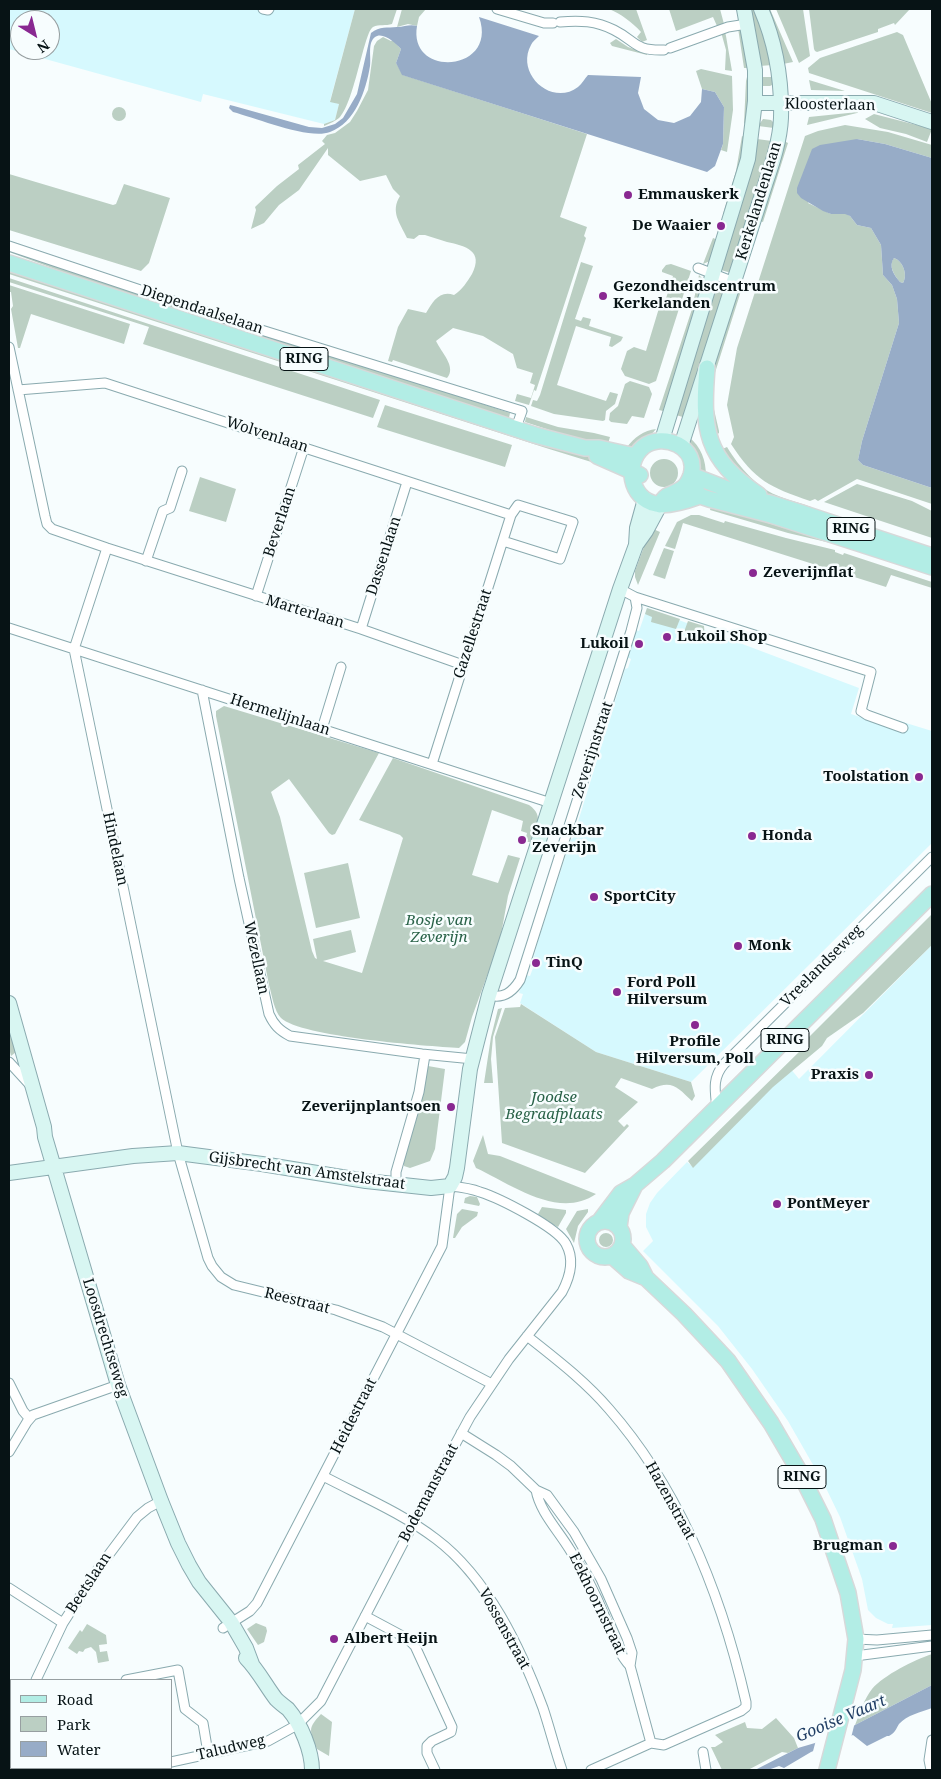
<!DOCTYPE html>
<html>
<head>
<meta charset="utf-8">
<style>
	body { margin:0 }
	#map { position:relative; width:941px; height:1779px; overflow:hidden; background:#f7fdfe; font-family:"Noto Serif",serif }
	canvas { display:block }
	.frame { position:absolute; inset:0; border:10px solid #071315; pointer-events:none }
	.legend { position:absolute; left:10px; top:1679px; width:162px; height:90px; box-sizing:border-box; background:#f7fdfe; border:1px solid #979fa1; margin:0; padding:6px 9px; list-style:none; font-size:15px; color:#071315 }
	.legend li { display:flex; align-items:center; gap:10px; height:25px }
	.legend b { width:25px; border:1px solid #979fa1 }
	.north { position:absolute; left:10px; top:10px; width:50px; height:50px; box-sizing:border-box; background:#f7fdfe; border:1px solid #979fa1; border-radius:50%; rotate:144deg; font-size:14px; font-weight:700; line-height:20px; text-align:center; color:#071315 }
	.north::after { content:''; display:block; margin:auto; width:18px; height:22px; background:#892891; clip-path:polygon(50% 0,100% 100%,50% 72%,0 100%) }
</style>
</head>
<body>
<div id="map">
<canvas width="941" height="1779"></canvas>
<div class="frame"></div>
<ul class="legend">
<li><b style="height:6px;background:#b2ede5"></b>Road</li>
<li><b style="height:14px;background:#bbcfc3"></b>Park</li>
<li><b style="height:14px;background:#97acc7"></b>Water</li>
</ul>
<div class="north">N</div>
</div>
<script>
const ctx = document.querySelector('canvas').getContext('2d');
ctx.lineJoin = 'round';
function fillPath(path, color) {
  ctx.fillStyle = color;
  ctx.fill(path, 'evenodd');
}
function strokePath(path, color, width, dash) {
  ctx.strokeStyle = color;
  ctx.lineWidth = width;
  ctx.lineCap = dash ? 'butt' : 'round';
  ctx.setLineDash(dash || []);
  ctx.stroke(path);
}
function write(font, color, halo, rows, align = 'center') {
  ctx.font = font + ' "Noto Serif",serif';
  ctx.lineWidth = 5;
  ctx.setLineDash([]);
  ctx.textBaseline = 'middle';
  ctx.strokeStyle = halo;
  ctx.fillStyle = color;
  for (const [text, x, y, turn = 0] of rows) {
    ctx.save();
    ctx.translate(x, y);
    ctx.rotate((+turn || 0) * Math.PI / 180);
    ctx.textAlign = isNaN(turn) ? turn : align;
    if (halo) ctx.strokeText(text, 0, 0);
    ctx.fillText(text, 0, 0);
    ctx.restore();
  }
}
fillPath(new Path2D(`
	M9,9H355L330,101L339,104L335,120L324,124L203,94L201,102L9,49ZM20,20H50V50H20Z
	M647,608L859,688L851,714L890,727L893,719L932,731V843L691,1082L596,1052L520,1003L523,994L519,993L525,975L530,976L533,968L531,967L538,941L571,839L573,838L625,669L628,668L631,659L627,657L635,630L639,631Z
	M932,945V1625L892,1628L893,1624H888L876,1618L868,1610L862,1579L840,1517L824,1484L788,1421L752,1369L718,1326L643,1251L653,1241L646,1227V1214L650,1203L657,1193L687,1162L693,1167L790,1068L799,1079Z`), '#d6f9fe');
fillPath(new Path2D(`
	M355,9H397L392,24C386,26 379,24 373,27C364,32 355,100 340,117C336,121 329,124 324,126V124L335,120L339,104L330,102Z
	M402,9H426L419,17L417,26L408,24L397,27Z
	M609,9H636L647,40L642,42L637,37L641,32C632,22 621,14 609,9Z
	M669,9H720L724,24L717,26L713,17L676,31Z
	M751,9H754L763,31L772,65L760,66Z
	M765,9H770L793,62L783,64Z
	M776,9H803L810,56L799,63Z
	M809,9H910L895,25L894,23L878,29V32L817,52L815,51L814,49Z
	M738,28L742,31L749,68H744Z
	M721,32H725L726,36L732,71L725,70L726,50Z
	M897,32L903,35L932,104V113L809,73L808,68L820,58Z
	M383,37L391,41L393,40L401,49L396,63L403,75L587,134L560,217L587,227L584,236L586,238L536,391L534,390L529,405L515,401L517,394L531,398L535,385L530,383L533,373L517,368L513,354L483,336L453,328L436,341C441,352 457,367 447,378L393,360L392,362L388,361L398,327L408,309L426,313C433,302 439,290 454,295C462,290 467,282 472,274C484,251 466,246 447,242C440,240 432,237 425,235H419L414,239L407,238C400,223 390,212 400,196L393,189L386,175L360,181L328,155V148L299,190L279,205L264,223L251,229L256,210L255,207L277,186L299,169L298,165L325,144L322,141L327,135L335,133L350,122L357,111L368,90L374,46L377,41Z
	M616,39L628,47L647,54V55L612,46L610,43Z
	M701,69L732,76L733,110L727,152L721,150L723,144L724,107L715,92L702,89L696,71Z
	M747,77L750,95L746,125L744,123L746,81Z
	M760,77H774V84L770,86H762Z
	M809,80L845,91L811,90Z
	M112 114a7 7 0 1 1 14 0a7 7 0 1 1-14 0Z
	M858,112L857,113L807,125L809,117Z
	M874,114L932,129L927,142L906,134L880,128L865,119Z
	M763,119L771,120L775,124L774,128L758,126Z
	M845,125L888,132L932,145V158L885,144L857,139L808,203L831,214L845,213L850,216L857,225L871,228L881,245L883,275L892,285L897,299L899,323L862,441L858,460L863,465L932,488V504L857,479L818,501L815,499L810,501C770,487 755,481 731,444L734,437L727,405L737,348L805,136L818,131Z
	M742,136L746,138L742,162L726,215L723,214L736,171Z
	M757,139L772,141L731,273L721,270Z
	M784,141L788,143L763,222L759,221Z
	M9,174L113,205L116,204L124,184L170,198L149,263L141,271L9,230Z
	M713,238L718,240L710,261L703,264Z
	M9,248L510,413L509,418L256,335L98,285L9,252Z
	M894,258C903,261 908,275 903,283L900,282C894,275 888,265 894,258Z
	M581,262L593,266L575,319L581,321L583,317L591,319L589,326L623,337L621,341L612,347L609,346L611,337L576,326L557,385L606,401L610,392L618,394L615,404L606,411L605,420L603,421L554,414L531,406L533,400L537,401L540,395Z
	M671,264L691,271L656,381L649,384L625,376L621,369L627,351L634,347L646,351L659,308H663L673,276L662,272V270L666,265Z
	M9,268L524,435L603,462L601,465L546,448L9,274Z
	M699,275L703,279L704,284L663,411L659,410L692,309Z
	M9,278L380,400L373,418L143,344L149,327L9,282Z
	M715,283L727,287L686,418L676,415Z
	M9,285L130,324L124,344L31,314L20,348H18L11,309L13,306L11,292H9Z
	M738,290L741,291L713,379L712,401L719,431V433L715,436L710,378Z
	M630,381L649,387L652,394L644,418L632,416L627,424L611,422L609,420L610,413L618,406L625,384Z
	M385,405L512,445L505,467L377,427Z
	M526,417L558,427L594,433L610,437L607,447L589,443L525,422Z
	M656,429C650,437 637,448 627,447C634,438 644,430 656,429Z
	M689,437C701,447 706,460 706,476L704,475C696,466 688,449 689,437Z
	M727,447C739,467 758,489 781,497C791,501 801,503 811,507L810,509L771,497L753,486L720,450Z
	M650 473a14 14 0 1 1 28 0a14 14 0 1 1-28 0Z
	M200,477L236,489L226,522L189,511Z
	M857,484L912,501L932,511V538L824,502Z
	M711,506L788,529L818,532L932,570V575L835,544L788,533L710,510Z
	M691,515H699L724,523L725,521L786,538L835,550V552L843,555L844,553L932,582V588L891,575L886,587L683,523L675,549L665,546L677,522Z
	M651,528L660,532L638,585L635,577V571Z
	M664,548L674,551L665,579L653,575Z
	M647,608L680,619L676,629L651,622L652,617L645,614Z
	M688,621L704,626L705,639L684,632Z
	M224,706L379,753L335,834L332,835L329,833L289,779L271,792L280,817L312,951L315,958L317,959L313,939L351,930L356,952L323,961L362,973L403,838L400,835L359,820L393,758L529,805C545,816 536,827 530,842H525L527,833L521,831L523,821L492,810L472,875L498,883L508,855L520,858L508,896L500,940L472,1017L465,1042L459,1048C427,1046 301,1037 281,1018C274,1011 272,995 269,985L216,716V711Z
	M348,863L360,918L316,928L304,873Z
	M932,914V945L863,1013L827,1038L822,1046L773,1087L693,1168L688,1161L801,1050L799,1047Z
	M521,1004L596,1052L691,1082L695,1096L692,1101C678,1088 672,1079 652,1089L621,1078L615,1087L638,1102L618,1121L624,1127L627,1124L629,1126L585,1173L502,1143L495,1037L505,1008L520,1007Z
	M502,1008L493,1037L491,1059L493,1083H484L491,1037L498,1009Z
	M9,1026L16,1052L11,1056L9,1048Z
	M428,1066L445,1069L435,1149L430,1161L410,1168L404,1166V1161Z
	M483,1135L488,1154L500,1156L596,1194C558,1220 511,1184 476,1168L473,1161Z
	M470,1196L477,1197L480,1204L479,1206L464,1203L465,1198Z
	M542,1207L566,1210V1213L558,1227L544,1220L538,1214Z
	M462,1209L478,1212L477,1216L462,1227L455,1238H453L457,1214Z
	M588,1209V1212L578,1226L574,1243L566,1229L577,1211Z
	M599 1240a7 7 0 1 1 14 0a7 7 0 1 1-14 0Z
	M256,1623L266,1627L267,1631L264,1642L258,1645L247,1629Z
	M87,1624L106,1635L107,1644L99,1645L100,1652L107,1651L109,1661L98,1663L96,1652L91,1647L85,1649L83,1652L79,1651L77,1654L68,1648L80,1630L82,1632Z
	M932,1654V1685L855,1725C860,1713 864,1699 872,1689C884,1675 914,1660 932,1654Z
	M321,1714L332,1722L329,1756L317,1749C310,1730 307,1729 321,1714Z
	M776,1718L794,1738L798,1748L788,1753L782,1752L748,1770H722L711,1747H715L723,1742L715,1735L745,1722L747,1728L762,1729Z`), '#bbcfc3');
fillPath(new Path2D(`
	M479,17L539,36C536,39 532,42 531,45C515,74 552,107 578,87C582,84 585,78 588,75L641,77L638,93L644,109L658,120L674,123L690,116L701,102L702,89L715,92L724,107L723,144L715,166L707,172L402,75L396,63L401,49C395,42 377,26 371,43C369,50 371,59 370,66C366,91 355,123 330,132C309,140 256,118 233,112L229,108L230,105L234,106L309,127L322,128L335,124L343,118L357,94L371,33C380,26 387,28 397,27C405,27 409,24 417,26C408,79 499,72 479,17Z
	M857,139L885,144L932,158V488L863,465L858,460L862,441L899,323L897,299L892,285L883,275L881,245L871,228L857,225L850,216L845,214H831L823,211L801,198L797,193V188L812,149L820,145ZM894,258C903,261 908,275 903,283L900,282C894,275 888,266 894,258Z
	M932,1685V1708C921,1712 907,1715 899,1724C896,1729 895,1733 889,1736H887L867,1746L853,1735L811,1752L784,1768L779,1766L768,1770H755L798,1748L815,1743L855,1725Z`), '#97acc7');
fillPath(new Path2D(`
	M855,1722L851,1738L812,1755L816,1740Z`), '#f7fdfe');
const street = new Path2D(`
	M263,9L268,10L269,9
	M497,9L544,23H553
	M560,22C580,20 596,21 614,30C636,41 634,51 664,50
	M670,48L728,27L747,24
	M9,246L242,324L522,411L516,428
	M698,268L734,282
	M9,347L45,516L47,524L52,529L107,548L361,629L463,665
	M18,390L105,383L511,515
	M107,548L74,649L178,1153L208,1258L212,1266L221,1277L234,1285L336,1310L383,1327L492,1384
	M146,561L163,511L170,508L182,471
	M620,589L635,597L871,672L861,711L867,715L903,728
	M256,596L304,447
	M9,628L551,803
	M361,629L407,482
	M202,690L239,878L269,1014C274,1025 279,1030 290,1036L422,1054L473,1059
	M322,729L341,667
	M432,764L511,515L518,505L573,522L560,559L503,541
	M489,995C503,999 512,993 520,980L631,631L637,608L635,597
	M9,1062L31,1086
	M717,1108C715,1091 712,1078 724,1064L932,857
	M396,1184V1172L419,1092L425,1055
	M527,1336C556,1359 585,1381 609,1409C681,1491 722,1597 746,1702V1707L741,1711L664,1745L651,1743L591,1770
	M9,1383L23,1411L29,1418
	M461,1433L496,1455L511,1466L536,1490L547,1495L574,1532L601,1579L627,1638L632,1653L630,1666L651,1743
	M9,1452L27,1422L33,1415L118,1385
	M323,1476C361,1496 402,1513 436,1539C488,1578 521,1649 543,1708C550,1729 555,1750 562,1770
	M536,1490C540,1512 558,1530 570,1550C583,1570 595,1592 604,1615C612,1633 617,1652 630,1666
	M9,1588L63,1623
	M365,1616L408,1639L415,1646L452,1727L451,1732L432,1741L427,1746V1753L435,1770
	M856,1639L877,1640L932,1635
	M855,1656L932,1646
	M36,1680L63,1623L98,1569L137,1517L148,1508L161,1501
	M126,1680L178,1670L185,1709L203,1723L208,1753
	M9,1740L11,1735
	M703,1752L706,1770
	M171,1762L268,1741L297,1725L321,1701L437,1478L470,1417L509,1359L562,1292C570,1277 575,1260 566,1244C557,1227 499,1198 480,1192C470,1188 460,1187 450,1186L442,1246L257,1603L250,1611L223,1628
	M91,1768V1770
	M131,1770L145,1768
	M931,1770L929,1760L932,1740`);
const secondary = new Path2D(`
	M755,103H874L932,122
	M662,440L748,159L755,101V70L744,9
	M681,446L765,185C772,164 780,141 781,118C782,80 776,44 761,9
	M636,545L637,528L645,499
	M9,1003L44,1127L45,1137L118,1385L161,1501L178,1543L189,1565L199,1582L231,1622L246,1648L252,1664
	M9,1173L133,1156L178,1153L262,1164L366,1181L431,1188L450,1186L455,1177L457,1168L470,1069L489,995L620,589L636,545L646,531L660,505
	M246,1658C258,1670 266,1686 276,1699C280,1703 284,1706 288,1709C301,1724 312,1751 312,1770`);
const primary = new Path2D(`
	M9,263L535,435L585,448H599L635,456
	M707,368C702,429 705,459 759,495
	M597,456L640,475
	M691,475L753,499L770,503L802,513L932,556
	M682,489L696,491L700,496L709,499L771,515L932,567
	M660,505C661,503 664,498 667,496C679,490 686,490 691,475C699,447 663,431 643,447C624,463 630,499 656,504C667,507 689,500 700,496
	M587 1239a18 18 0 1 1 36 0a18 18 0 1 1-36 0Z
	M599,1222L621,1193L635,1185L663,1161L932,894
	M619,1227L621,1213L635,1185
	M622,1245L640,1266L646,1278L684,1314L728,1361L771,1423L799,1471L823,1519L848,1593L856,1639L853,1670L827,1770
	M612,1256L629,1271L646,1278`);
strokePath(street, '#8aaaaf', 11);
strokePath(secondary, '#8aaaaf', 16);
strokePath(primary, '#d7d9da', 18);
strokePath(street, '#fff', 9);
strokePath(secondary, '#d8f6f2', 14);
strokePath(primary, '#b2ede5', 15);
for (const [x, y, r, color] of [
	[628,195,5,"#892891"],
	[721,226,5,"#892891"],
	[603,296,5,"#892891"],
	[753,573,5,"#892891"],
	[667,637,5,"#892891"],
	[639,644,5,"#892891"],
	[919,777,5,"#892891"],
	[752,836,5,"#892891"],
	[522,840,5,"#892891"],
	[594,897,5,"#892891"],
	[738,946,5,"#892891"],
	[536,963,5,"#892891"],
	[617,992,5,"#892891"],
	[695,1025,5,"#892891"],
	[869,1075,5,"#892891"],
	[451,1107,5,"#892891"],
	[777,1204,5,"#892891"],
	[893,1546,5,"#892891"],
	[334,1639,5,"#892891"]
]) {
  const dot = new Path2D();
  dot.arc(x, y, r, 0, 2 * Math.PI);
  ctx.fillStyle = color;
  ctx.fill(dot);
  strokePath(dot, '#f7fdfe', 2);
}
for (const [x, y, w] of [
	[304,359,48],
	[851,529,48],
	[785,1040,48],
	[802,1477,48]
]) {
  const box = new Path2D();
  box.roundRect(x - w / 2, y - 11.5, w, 23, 4);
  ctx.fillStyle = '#f7fdfe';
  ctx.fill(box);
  strokePath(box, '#071315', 1);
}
write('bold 14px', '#071315', null, [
	["RING",304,359],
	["RING",851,529],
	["RING",785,1040],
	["RING",802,1477]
]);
write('15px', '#071315', '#f7fdfe', [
	["Kloosterlaan",830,105,1],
	["Kerkelandenlaan",759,201,-73],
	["Diependaalselaan",202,310,18],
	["Wolvenlaan",267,435,18],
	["Beverlaan",280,522,-72],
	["Dassenlaan",384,556,-72],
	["Marterlaan",305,612,17],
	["Gazellestraat",473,634,-72],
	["Hermelijnlaan",280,715,18],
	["Zeverijnstraat",593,750,-72],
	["Hindelaan",115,849,78],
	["Wezellaan",256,958,78],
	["Vreelandseweg",822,966,-45],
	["Gijsbrecht van Amstelstraat",307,1171,8],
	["Reestraat",297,1301,14],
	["Loosdrechtseweg",105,1338,73],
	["Heidestraat",354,1416,-63],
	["Bodemanstraat",429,1493,-62],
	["Hazenstraat",670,1501,61],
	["Beetslaan",89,1583,-57],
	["Eekhoornstraat",597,1604,64],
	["Vossenstraat",504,1629,61],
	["Taludweg",231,1748,-13]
]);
write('bold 15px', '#071315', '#f7fdfe', [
	["Emmauskerk",638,195],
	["De Waaier",711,226,"right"],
	["Gezondheidscentrum",613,287],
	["Kerkelanden",613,304],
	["Zeverijnflat",763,573],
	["Lukoil Shop",677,637],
	["Lukoil",629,644,"right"],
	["Toolstation",909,777,"right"],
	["Snackbar",532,831],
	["Zeverijn",532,848],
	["Honda",762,836],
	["SportCity",604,897],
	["Monk",748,946],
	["TinQ",546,963],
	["Ford Poll",627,983],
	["Hilversum",627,1000],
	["Profile",695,1042,"center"],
	["Hilversum, Poll",695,1059,"center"],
	["Praxis",859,1075,"right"],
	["Zeverijnplantsoen",441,1107,"right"],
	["PontMeyer",787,1204],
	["Brugman",883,1546,"right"],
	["Albert Heijn",344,1639]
], 'left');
write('italic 15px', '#296248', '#f7fdfe', [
	["Bosje van",439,921],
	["Zeverijn",439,938],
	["Joodse",554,1098],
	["Begraafplaats",554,1115]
]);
write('italic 16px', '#203e64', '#f7fdfe', [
	["Gooise Vaart",841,1719,-23]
]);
</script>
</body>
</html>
